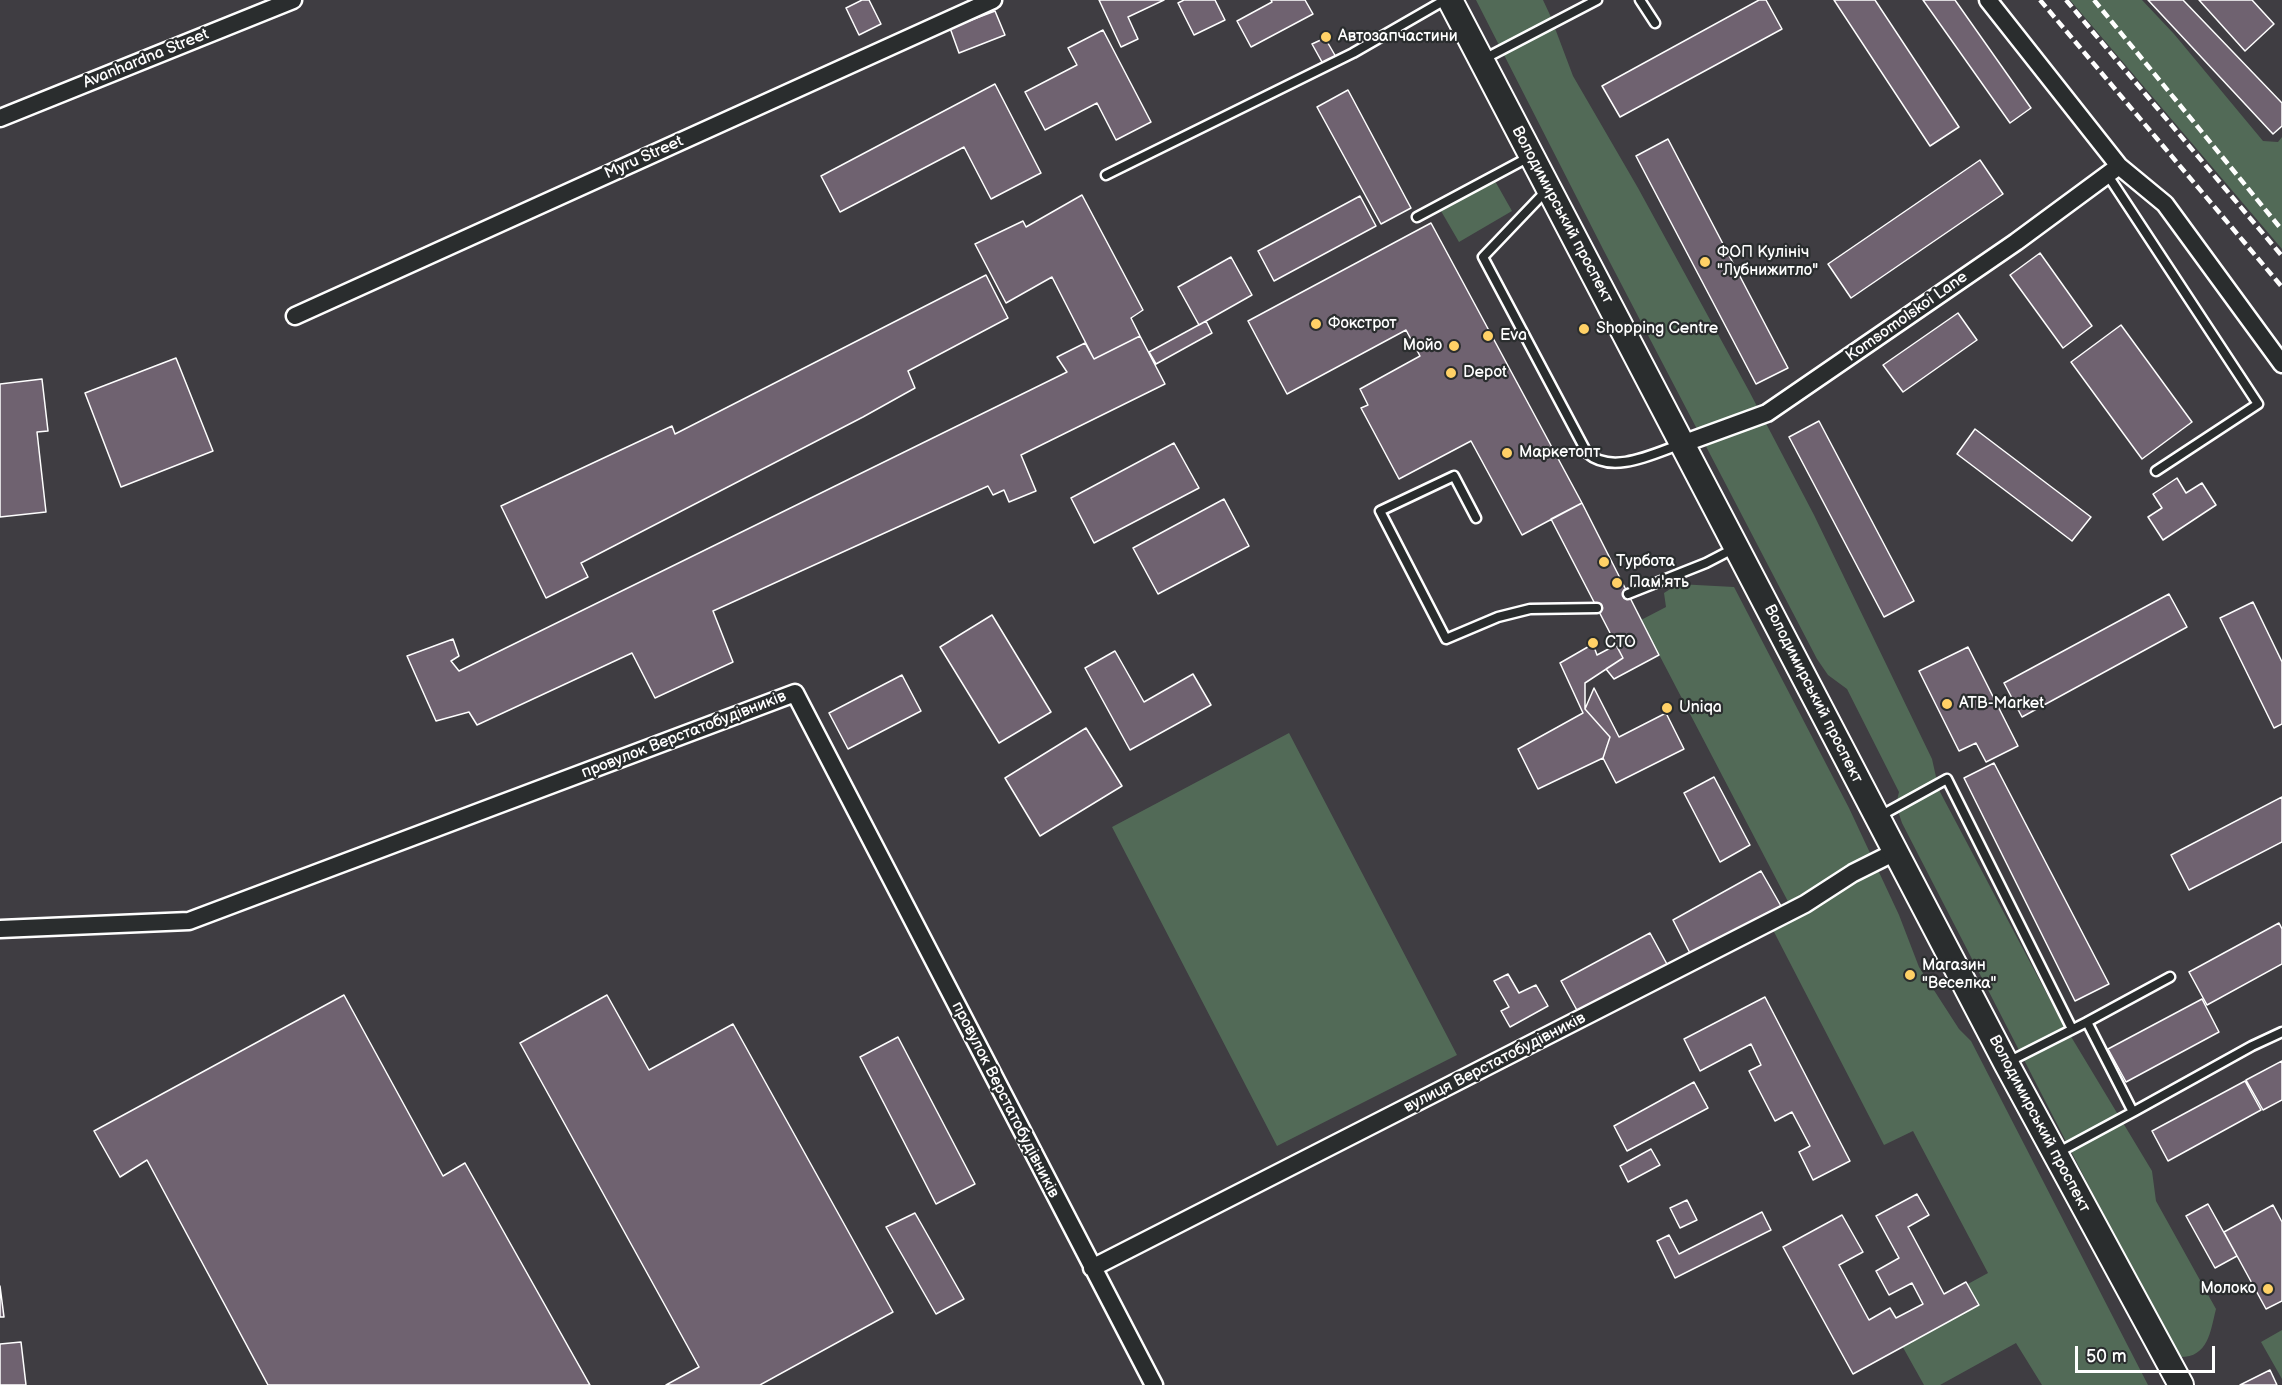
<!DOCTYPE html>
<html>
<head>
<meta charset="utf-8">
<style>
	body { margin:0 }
	#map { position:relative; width:2282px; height:1385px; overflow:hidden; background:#3f3d42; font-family:"Balsamiq Sans",sans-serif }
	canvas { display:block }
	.scale { position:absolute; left:2075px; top:1346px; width:140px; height:27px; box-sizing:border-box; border:3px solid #fff; border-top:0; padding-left:8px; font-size:18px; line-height:21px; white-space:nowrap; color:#fff; -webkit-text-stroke:4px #2a2d2e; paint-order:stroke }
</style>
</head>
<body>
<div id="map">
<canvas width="2282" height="1385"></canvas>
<div class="scale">50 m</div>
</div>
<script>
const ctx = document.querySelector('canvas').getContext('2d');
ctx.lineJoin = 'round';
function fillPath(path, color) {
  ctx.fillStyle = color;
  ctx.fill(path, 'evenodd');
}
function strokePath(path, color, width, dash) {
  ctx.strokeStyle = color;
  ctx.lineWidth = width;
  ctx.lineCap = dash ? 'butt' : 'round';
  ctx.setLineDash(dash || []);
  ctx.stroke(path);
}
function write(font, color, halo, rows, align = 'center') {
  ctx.font = font + ' "Balsamiq Sans",sans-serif';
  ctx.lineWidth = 4.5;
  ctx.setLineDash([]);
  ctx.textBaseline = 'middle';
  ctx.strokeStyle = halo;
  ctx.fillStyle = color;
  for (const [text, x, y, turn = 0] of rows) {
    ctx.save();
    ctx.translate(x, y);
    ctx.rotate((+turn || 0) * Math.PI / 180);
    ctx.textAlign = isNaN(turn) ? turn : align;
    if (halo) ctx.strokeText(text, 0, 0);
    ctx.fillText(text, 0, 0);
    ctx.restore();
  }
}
fillPath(new Path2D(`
	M1476,0H1543L1550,15L1573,76L1638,188L1749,391L1814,515L1932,759L1939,790L2058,1015L2152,1171L2156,1201L2216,1309C2210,1333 2208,1359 2177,1357L1902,823L1896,805L1899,792L1847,689L1828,675L1817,659L1604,251Z
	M2070,0H2142L2174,34L2263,141L2278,142L2282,137V249Z
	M1495,181L1512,211L1459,242L1441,211Z
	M1678,584L1734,587L1849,808L1899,915L1919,967L1959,1029L1971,1041L2148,1385H2042L2016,1343L1940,1385H1924L1891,1326L1988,1273L1913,1131L1884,1145L1772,928L1795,915L1641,620L1666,607L1664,593Z
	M1289,733L1457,1055L1277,1146L1112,827Z
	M2282,1330V1379L2261,1342Z`), '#526a57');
const building = new Path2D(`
	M862,0H869L881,24L859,35L846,8Z
	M1099,0H1164L1128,17L1138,39L1121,47Z
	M1184,0H1215L1225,20L1194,35L1178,3Z
	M1271,0H1305L1313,14L1251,47L1237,21L1272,2Z
	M1759,0H1766L1782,29L1620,117L1602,86Z
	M1834,0H1875L1959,127L1930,146Z
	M1923,0H1955L2031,108L2010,123Z
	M2148,0H2183L2282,103V126L2273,134Z
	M2199,0H2252L2274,24L2245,51Z
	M995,11L1005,35L959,53L950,28Z
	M1103,30L1151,122L1116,140L1097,103L1045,130L1025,92L1077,65L1068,48Z
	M1325,38L1340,64L1327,71L1312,44Z
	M995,84L1041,173L991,199L964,147L840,212L821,176Z
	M1348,90L1411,208L1381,224L1317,107Z
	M1668,139L1788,368L1756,384L1636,156Z
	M1980,160L2003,194L1851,298L1828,264Z
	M1082,195L1143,310L1131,318L1140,336L1094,359L1052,277L1006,303L975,244L1023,221L1026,227Z
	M1360,196L1376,226L1274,281L1258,251Z
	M1431,223L1582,503L1522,535L1471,441L1399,479L1361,408L1368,405L1360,389L1420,356L1406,330L1287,394L1248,321Z
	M2040,253L2092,326L2063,348L2010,275Z
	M1231,257L1252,295L1199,325L1178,287Z
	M986,275L1008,318L908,371L915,388L863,417L581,563L588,577L546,598L501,506L672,426L675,434Z
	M1958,313L1977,340L1903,392L1883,365Z
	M1206,321L1212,333L1156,364L1149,352Z
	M2121,325L2192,422L2142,459L2071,362Z
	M1140,336L1165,384L1021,455L1036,491L1009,502L1004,490L993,495L988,486L713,611L733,662L655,698L632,653L477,725L469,712L436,721L407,656L453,639L459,656L451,661L459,671L1067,372L1057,357L1085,343L1094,359Z
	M176,358L213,451L121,487L85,393Z
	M42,379L48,431L37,432L46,512L0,517V384Z
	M1819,421L1914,601L1884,617L1789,437Z
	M1975,429L2091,517L2072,541L1957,454Z
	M1174,443L1199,488L1094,543L1071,498Z
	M2177,478L2186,493L2202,483L2216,505L2163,540L2148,517L2162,508L2153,494Z
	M1224,499L1249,546L1158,594L1133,548Z
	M1582,503L1659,655L1614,679L1606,669L1623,658L1551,519Z
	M2169,594L2187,627L2022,717L2004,683Z
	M2253,602L2282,662V724L2274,728L2220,618Z
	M992,615L1051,712L999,743L940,647Z
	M1593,644L1597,655L1616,645L1623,658L1585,683V709L1610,737L1603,758L1538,789L1518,749L1583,713L1560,663Z
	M1968,647L2018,746L1986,762L1976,743L1959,751L1919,671Z
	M1115,651L1144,702L1193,674L1211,705L1130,750L1085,668Z
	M902,675L921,711L848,749L829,713Z
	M1594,688L1619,737L1666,713L1684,749L1616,783L1603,758L1610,737L1585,709Z
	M1086,728L1122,786L1040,836L1005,778Z
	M1994,763L2109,984L2075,1001L1964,778Z
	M1714,777L1750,845L1720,862L1684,793Z
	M2282,797V842L2189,890L2171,855Z
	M1761,871L1781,906L1692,957L1673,920Z
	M2279,923L2282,929V964L2207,1005L2189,972Z
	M1650,933L1668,966L1579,1014L1561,981Z
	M1508,974L1519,993L1536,985L1548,1006L1510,1027L1501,1011L1509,1007L1494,981Z
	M344,995L443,1176L465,1163L590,1385H268L147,1160L120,1177L94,1131Z
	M607,995L649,1070L733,1024L893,1312L760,1385H666L699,1367L520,1043Z
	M1765,997L1850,1161L1813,1180L1799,1152L1810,1146L1792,1112L1775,1121L1749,1071L1761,1065L1751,1044L1700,1071L1684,1039Z
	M2202,999L2219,1032L2126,1082L2108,1049Z
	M898,1037L975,1184L936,1204L860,1057Z
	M2282,1061V1100L2263,1110L2246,1080Z
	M2245,1081L2261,1110L2168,1161L2152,1131Z
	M1694,1082L1708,1108L1627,1151L1614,1126Z
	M1651,1149L1660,1165L1628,1182L1620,1166Z
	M1917,1194L1929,1215L1908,1227L1944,1294L1966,1282L1979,1305L1853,1374L1783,1247L1842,1215L1863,1252L1839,1265L1869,1320L1890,1308L1896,1318L1923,1304L1912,1283L1889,1295L1876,1271L1899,1258L1876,1216Z
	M1687,1200L1697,1220L1680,1228L1670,1208Z
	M2208,1204L2237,1256L2215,1268L2186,1216Z
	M2273,1205L2282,1222V1301L2266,1309L2224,1232Z
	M1762,1212L1771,1230L1675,1278L1657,1241L1669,1235L1679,1254Z
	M915,1213L964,1299L936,1314L886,1227Z
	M0,1286L4,1317H0Z
	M21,1342L26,1385H0V1344Z
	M2270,1370L2277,1385H2240Z`);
fillPath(building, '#6f6270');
strokePath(building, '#fff', 1.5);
const service = new Path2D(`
	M1640,0L1655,23
	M1482,60L1597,0
	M2107,174L2258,404L2156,471
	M1106,175L1353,53L1445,0
	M1546,191L1483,257L1587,453C1612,475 1653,454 1681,444
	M1417,217L1531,156
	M1476,518L1454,476L1380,511L1446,639L1498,617L1530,609L1597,608
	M1628,594L1706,563L1733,549
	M1880,816L1947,779L2072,1029
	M2087,1022L2170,977
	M2008,1062L2087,1022L2133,1112L2252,1046L2282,1032
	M2057,1153L2133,1112`);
const minor = new Path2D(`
	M1988,0L2119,166L2165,204L2282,364
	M0,118L293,0
	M295,316L993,0
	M1682,444L1767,413L2016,242L2119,166
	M0,929L189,921L795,693L1154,1385
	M1092,1268L1805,904L1853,873L1895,852`);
const secondary = new Path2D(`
	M1450,0L2006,1063L2181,1385`);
strokePath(service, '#fff', 13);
strokePath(minor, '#fff', 21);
strokePath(secondary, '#fff', 28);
strokePath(service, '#2a2d2e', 8);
strokePath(minor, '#2a2d2e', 16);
strokePath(secondary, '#2a2d2e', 24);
strokePath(new Path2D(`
	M2040,0L2282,287
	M2066,0L2282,256
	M2094,0L2282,230`), '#fff', 4.5, [9, 4.5]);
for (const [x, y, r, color] of [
	[1326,37,6,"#ffd166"],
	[1705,262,6,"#ffd166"],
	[1316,324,6,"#ffd166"],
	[1584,329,6,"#ffd166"],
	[1488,336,6,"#ffd166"],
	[1454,346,6,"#ffd166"],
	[1451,373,6,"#ffd166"],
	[1507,453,6,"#ffd166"],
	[1604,562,6,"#ffd166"],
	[1617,583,6,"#ffd166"],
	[1593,643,6,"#ffd166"],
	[1947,704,6,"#ffd166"],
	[1667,708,6,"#ffd166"],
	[1910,975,6,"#ffd166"],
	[2268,1289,6,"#ffd166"]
]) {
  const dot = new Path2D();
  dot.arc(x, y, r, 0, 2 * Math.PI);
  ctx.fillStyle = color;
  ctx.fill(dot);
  strokePath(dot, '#2a2d2e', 2);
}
write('16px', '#fff', '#2a2d2e', [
	["Автозапчастини",1338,37],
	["ФОП Кулініч",1717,253],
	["\"Лубнижитло\"",1717,271],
	["Фокстрот",1328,324],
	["Shopping Centre",1596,329],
	["Eva",1500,336],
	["Мойо",1442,346,"right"],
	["Depot",1463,373],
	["Маркетопт",1519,453],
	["Турбота",1616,562],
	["Пам'ять",1629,583],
	["СТО",1605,643],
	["ATB-Market",1959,704],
	["Uniqa",1679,708],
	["Магазин",1922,966],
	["\"Веселка\"",1922,984],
	["Молоко",2256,1289,"right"]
], 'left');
write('16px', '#fff', '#2a2d2e', [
	["Avanhardna Street",146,59,-22],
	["Myru Street",644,158,-24],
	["Володимирський проспект",1562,215,62],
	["Komsomolskoi Lane",1907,317,-35],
	["Володимирський проспект",1813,694,63],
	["провулок Верстатобудівників",684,735,-21],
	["вулиця Верстатобудівників",1495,1063,-27],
	["провулок Верстатобудівників",1005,1100,63],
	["Володимирський проспект",2039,1124,62]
]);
</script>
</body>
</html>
